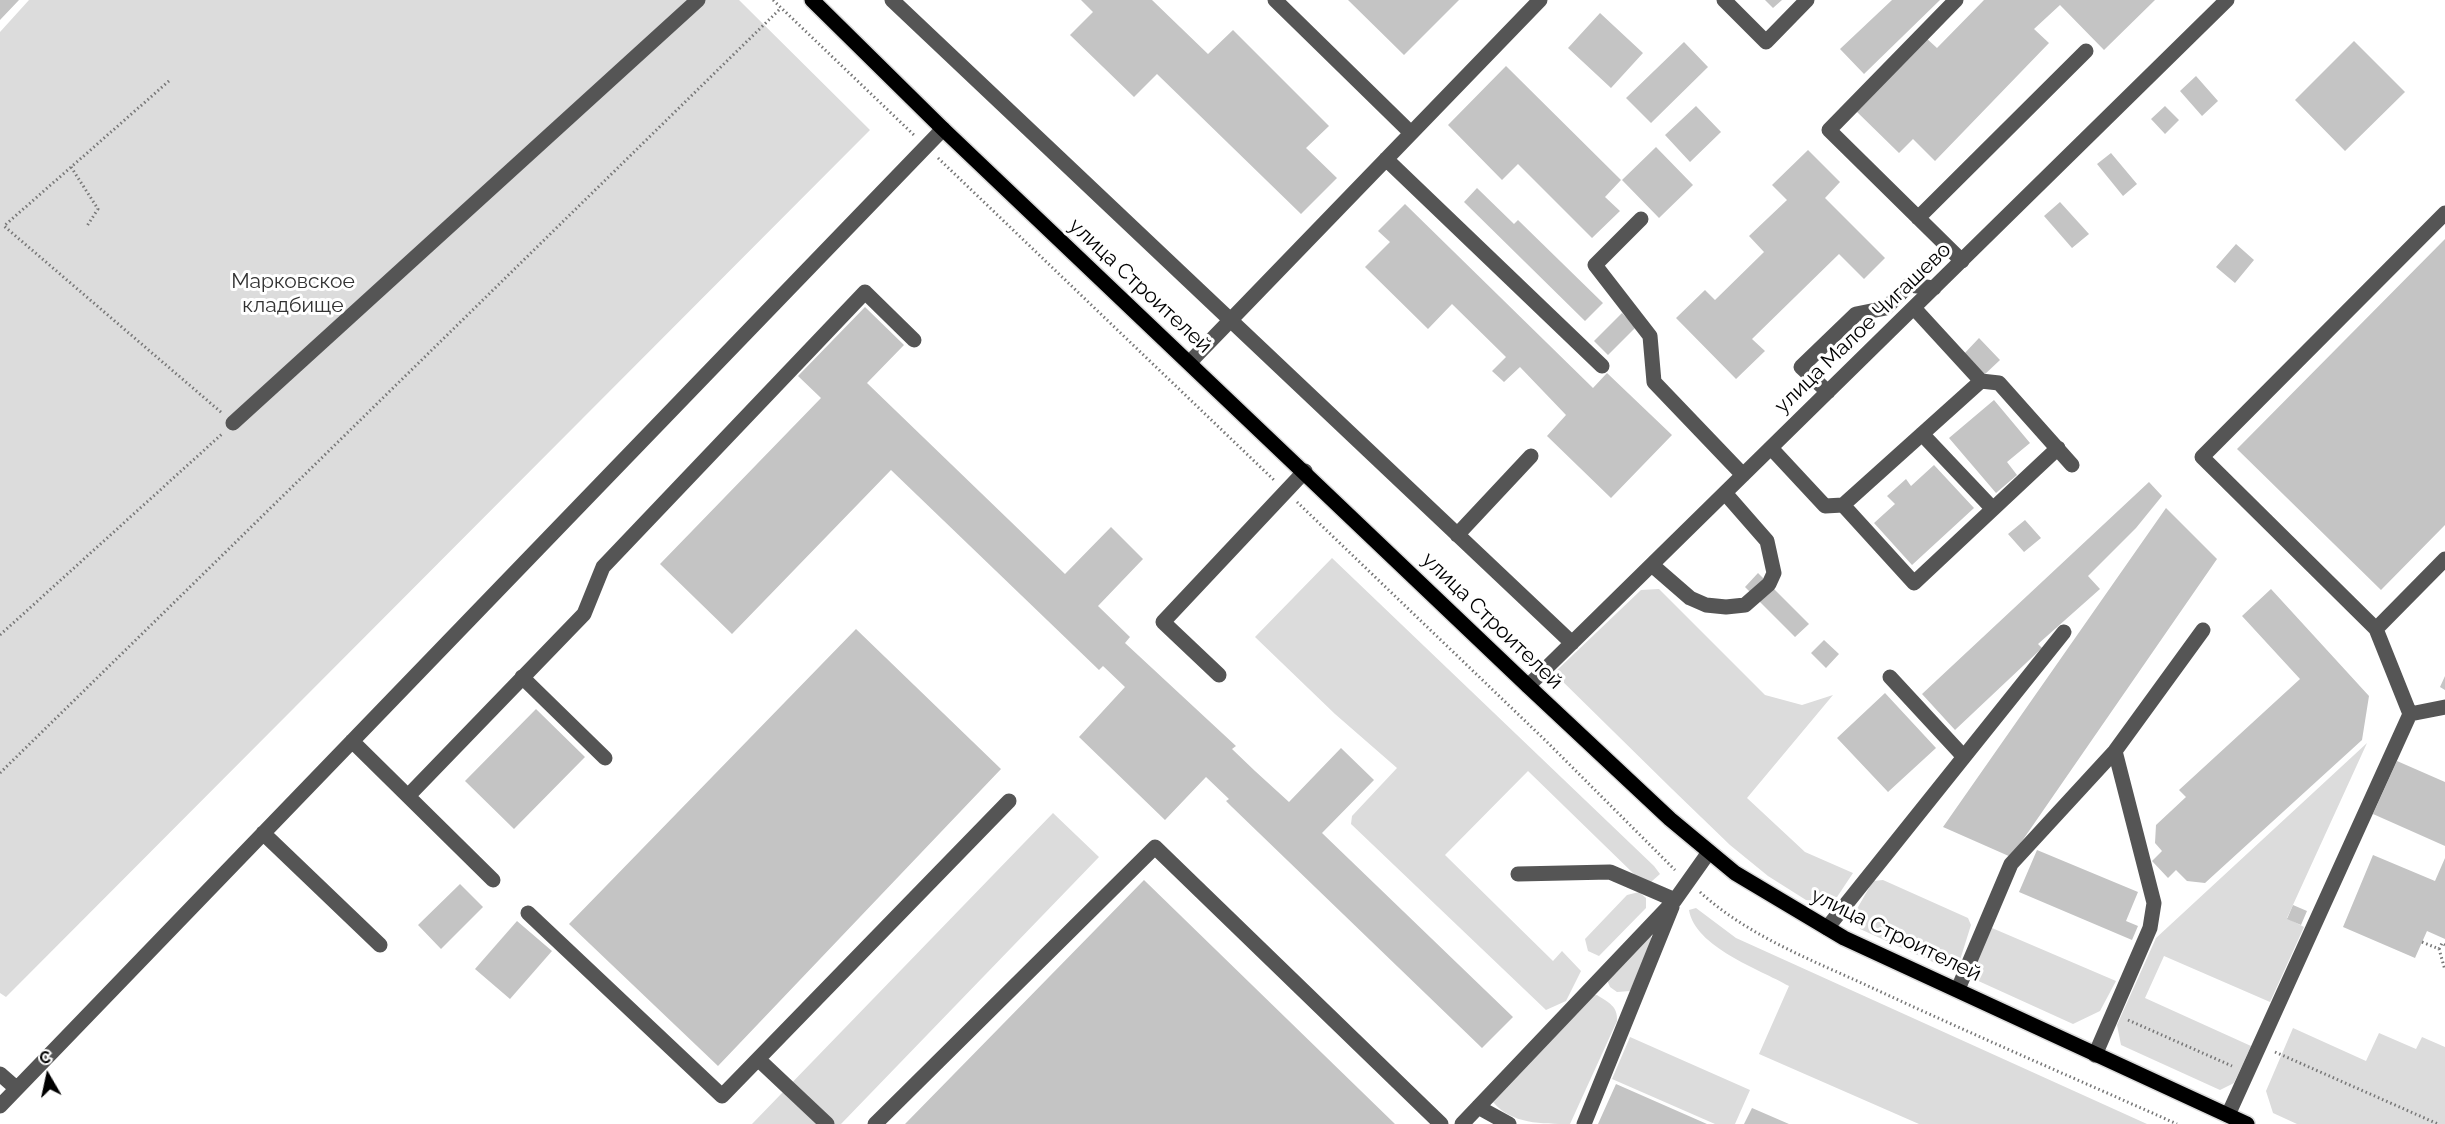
<!DOCTYPE html>
<html>
<head>
<meta charset="utf-8">
<style>
	body { margin:0 }
	#map { position:relative; width:2445px; height:1124px; overflow:hidden; background:#fff; font-family:Raleway,sans-serif }
	canvas { display:block }
	.north { position:absolute; left:18px; top:1046px; width:60px; height:60px; -webkit-text-stroke:4px #fff; paint-order:stroke; rotate:351deg; font-size:16px; font-weight:700; line-height:24px; text-align:center; color:#000 }
	.north::after { content:''; display:block; margin:auto; width:21px; height:27px; background:#000; clip-path:polygon(50% 0,100% 100%,50% 72%,0 100%) }
</style>
</head>
<body>
<div id="map">
<canvas width="2445" height="1124"></canvas>
<div class="north">С</div>
</div>
<script>
const ctx = document.querySelector('canvas').getContext('2d');
ctx.lineJoin = 'round';
function fillPath(path, color) {
  ctx.fillStyle = color;
  ctx.fill(path, 'evenodd');
}
function strokePath(path, color, width, dash) {
  ctx.strokeStyle = color;
  ctx.lineWidth = width;
  ctx.lineCap = dash ? 'butt' : 'round';
  ctx.setLineDash(dash || []);
  ctx.stroke(path);
}
function write(font, color, halo, rows, align = 'center') {
  ctx.font = font + ' Raleway,sans-serif';
  ctx.lineWidth = 6;
  ctx.setLineDash([]);
  ctx.textBaseline = 'middle';
  ctx.strokeStyle = halo;
  ctx.fillStyle = color;
  for (const [text, x, y, turn = 0] of rows) {
    ctx.save();
    ctx.translate(x, y);
    ctx.rotate((+turn || 0) * Math.PI / 180);
    ctx.textAlign = isNaN(turn) ? turn : align;
    if (halo) ctx.strokeText(text, 0, 0);
    ctx.fillText(text, 0, 0);
    ctx.restore();
  }
}
fillPath(new Path2D(`
	M29,0H739L870,130L6,997L0,993V32Z
	M1332,558L1654,866L1660,874L1651,882L1636,876L1528,771L1445,855L1553,961L1562,951L1581,971L1566,1001L1546,1010L1351,824L1352,816L1397,768L1335,714L1255,637Z
	M1659,589L1765,695L1802,705L1833,695L1747,798L1805,852L1853,873L1837,897L1822,902L1806,900L1768,876L1730,845L1672,789L1554,673L1641,590Z
	M2367,743L2287,918L2304,927L2270,1002L2164,956L2145,998L2251,1046L2234,1083L2220,1090L2121,1045L2117,1025L2156,938Z
	M1053,813L1099,857L841,1124H752Z
	M1883,880L1968,918L1971,925L1960,960L1944,967L1860,929L1854,914L1873,881Z
	M1639,892L1646,898V908L1599,956L1588,951L1585,939L1627,895Z
	M1696,908L1736,938L2147,1124H1919L1759,1054L1789,986C1759,969 1695,947 1689,910Z
	M1992,928L2116,981L2100,1011L2073,1024L1974,979L1973,966Z
	M1650,935L1652,939L1630,991L1617,992L1610,987L1607,980Z
	M1597,995C1609,1003 1618,1006 1617,1021L1570,1124C1542,1124 1511,1124 1493,1102L1587,996Z
	M2293,1028L2366,1061L2379,1033L2416,1049L2422,1037L2445,1047V1124H2297L2273,1113L2266,1091Z
	M1630,1037L1750,1090L1735,1124H1715L1612,1079Z`), '#dcdcdc');
fillPath(new Path2D(`
	M0,0H19L0,20Z
	M1081,0H1152L1208,54L1233,30L1329,126L1306,148L1337,178L1301,214L1157,74L1134,97L1070,35L1093,12Z
	M1348,0H1459L1404,55Z
	M1765,0H1782L1773,8Z
	M1892,0H1940L1864,74L1840,49Z
	M1984,0H2155L2104,50L2060,5L2034,29L2049,43L1935,161L1913,139L1899,153L1855,110L1925,37L1937,48Z
	M1600,13L1643,53L1611,88L1568,48Z
	M2354,41L2405,92L2345,151L2295,100Z
	M1684,42L1708,67L1651,123L1626,98Z
	M1506,66L1621,180L1605,197L1620,211L1592,238L1518,164L1502,180L1448,125Z
	M2196,76L2218,101L2202,116L2180,91Z
	M1696,106L1721,132L1690,162L1665,135Z
	M2165,106L2179,120L2165,134L2151,119Z
	M1656,147L1693,185L1659,218L1622,180Z
	M1808,150L1840,182L1825,198L1885,258L1864,279L1839,254L1752,339L1765,351L1736,379L1676,318L1705,290L1715,300L1764,252L1749,236L1787,200L1772,185Z
	M2111,153L2137,184L2123,196L2097,164Z
	M1477,188L1514,224L1518,220L1603,303L1585,321L1464,202Z
	M2060,202L2089,234L2072,248L2044,216Z
	M1405,204L1593,388L1607,373L1672,435L1611,498L1547,436L1566,415L1520,367L1504,382L1492,371L1506,357L1452,304L1428,329L1365,267L1390,242L1378,231Z
	M2445,239V525L2381,590L2237,449Z
	M2236,244L2254,260L2235,283L2216,267Z
	M865,307L904,345L867,383L1065,574L1111,527L1143,559L1098,606L1130,637L1125,643L1236,746L1232,749L1255,771L1289,802L1341,748L1374,780L1322,833L1513,1017L1482,1048L1232,807L1226,801L1229,799L1206,777L1165,820L1079,737L1125,687L1103,666L1099,670L891,470L732,634L660,564L821,398L798,376Z
	M1622,313L1636,327L1608,355L1594,341Z
	M1979,338L2000,360L1983,376L1963,355Z
	M1994,400L2030,443L2007,462L2017,475L1996,493L1949,438Z
	M1934,465L1974,508L1912,565L1874,523L1895,504L1887,496L1906,479L1911,486Z
	M2149,482L2162,496L2136,528L2088,576L2100,589L2038,644L2042,648L1955,730L1922,694Z
	M2166,508L2217,559L2011,857L1943,827Z
	M2025,520L2041,538L2024,552L2008,534Z
	M1758,573L1809,624L1795,637L1745,587Z
	M2271,589L2369,696L2362,740L2205,883L2187,881L2176,870L2168,878L2152,861L2162,851L2155,843L2156,825L2186,797L2179,790L2300,679L2242,616Z
	M856,629L1001,769L718,1066L569,924Z
	M1824,640L1839,654L1826,668L1811,653Z
	M2445,676V690L2440,687Z
	M1885,693L1936,748L1888,792L1837,738Z
	M536,709L585,757L514,829L465,781Z
	M2397,761L2445,782V846L2373,814Z
	M2037,850L2138,892L2126,921L2138,926L2132,940L2019,892Z
	M2373,855L2435,881L2445,858V939L2427,931L2415,958L2343,927Z
	M1144,880L1395,1124H905Z
	M460,884L483,907L441,949L418,925Z
	M2293,905L2307,911L2301,925L2287,919Z
	M517,921L552,951L510,999L475,969Z
	M1616,1084L1707,1124H1598Z
	M1752,1108L1789,1124H1744Z`), '#c4c4c4');
const major = new Path2D(`
	M812,0L943,129L1528,686L1670,819L1735,873L1844,938L2247,1124`);
strokePath(major, '#dbdbdb', 18);
strokePath(new Path2D(`
	M773,0L915,136
	M169,81L4,226L222,413
	M938,158L1275,481
	M71,167L98,209L87,226
	M1297,502L1546,741L1675,870
	M0,635L222,434
	M0,773L781,8
	M1700,892C1747,935 1809,959 1866,985C1969,1033 2074,1078 2177,1124
	M2422,942L2439,949L2445,970
	M2439,949L2442,943L2445,945
	M2128,1020L2232,1066
	M2275,1052L2438,1124`), '#777', 3, [1.5, 3]);
strokePath(new Path2D(`
	M892,0L1572,643
	M1275,0L1411,133
	M1724,0L1766,42L1807,0
	M1956,0L1829,130L1962,261
	M1386,159L1602,366
	M1918,218L2086,51
	M1641,219L1595,265L1650,336L1654,382L1743,475
	M1914,308L1981,381
	M1190,362L1540,0
	M1828,392L1801,367L1856,314L1886,308L1909,285L1934,288
	M233,423L698,0
	M1922,434L1993,509
	M1771,448L1825,506L1843,505L1981,381L1999,383L2072,465
	M1843,505L1914,583L2058,448
	M1457,535L1531,456
	M1652,565L1690,598L1706,605L1726,607L1745,605L1769,584L1774,573L1767,541L1725,493
	M2376,629L2445,559
	M1219,675L1163,622L1305,471
	M522,677L605,758
	M1890,677L1964,757
	M1528,686L2227,0
	M2410,714L2445,707
	M352,741L493,880
	M408,796L584,614L603,567L865,292L914,340
	M263,833L380,945
	M1518,874L1610,872L1675,900
	M528,913L722,1096L1009,801
	M1827,928L2064,632
	M1958,989L2011,864L2115,751L2203,630
	M2095,1055L2150,928L2154,903L2115,751
	M758,1059L827,1124
	M0,1074L16,1088
	M0,1106L943,129
	M1478,1107L1509,1124
	M2228,1115L2410,714L2376,629L2202,457L2445,213
	M875,1124L1155,847L1441,1124
	M1462,1124L1675,900L1709,852
	M1584,1124L1672,907`), '#555', 15);
strokePath(major, '#000', 15);
write('21px', '#333', '#fff', [
	["Марковское",293,282],
	["кладбище",293,306]
]);
write('21px', '#000', '#fff', [
	["улица Строителей",1140,286,43],
	["улица Малое Чигашево",1863,328,-44],
	["улица Строителей",1492,621,44],
	["улица Строителей",1896,935,26]
]);
</script>
</body>
</html>
